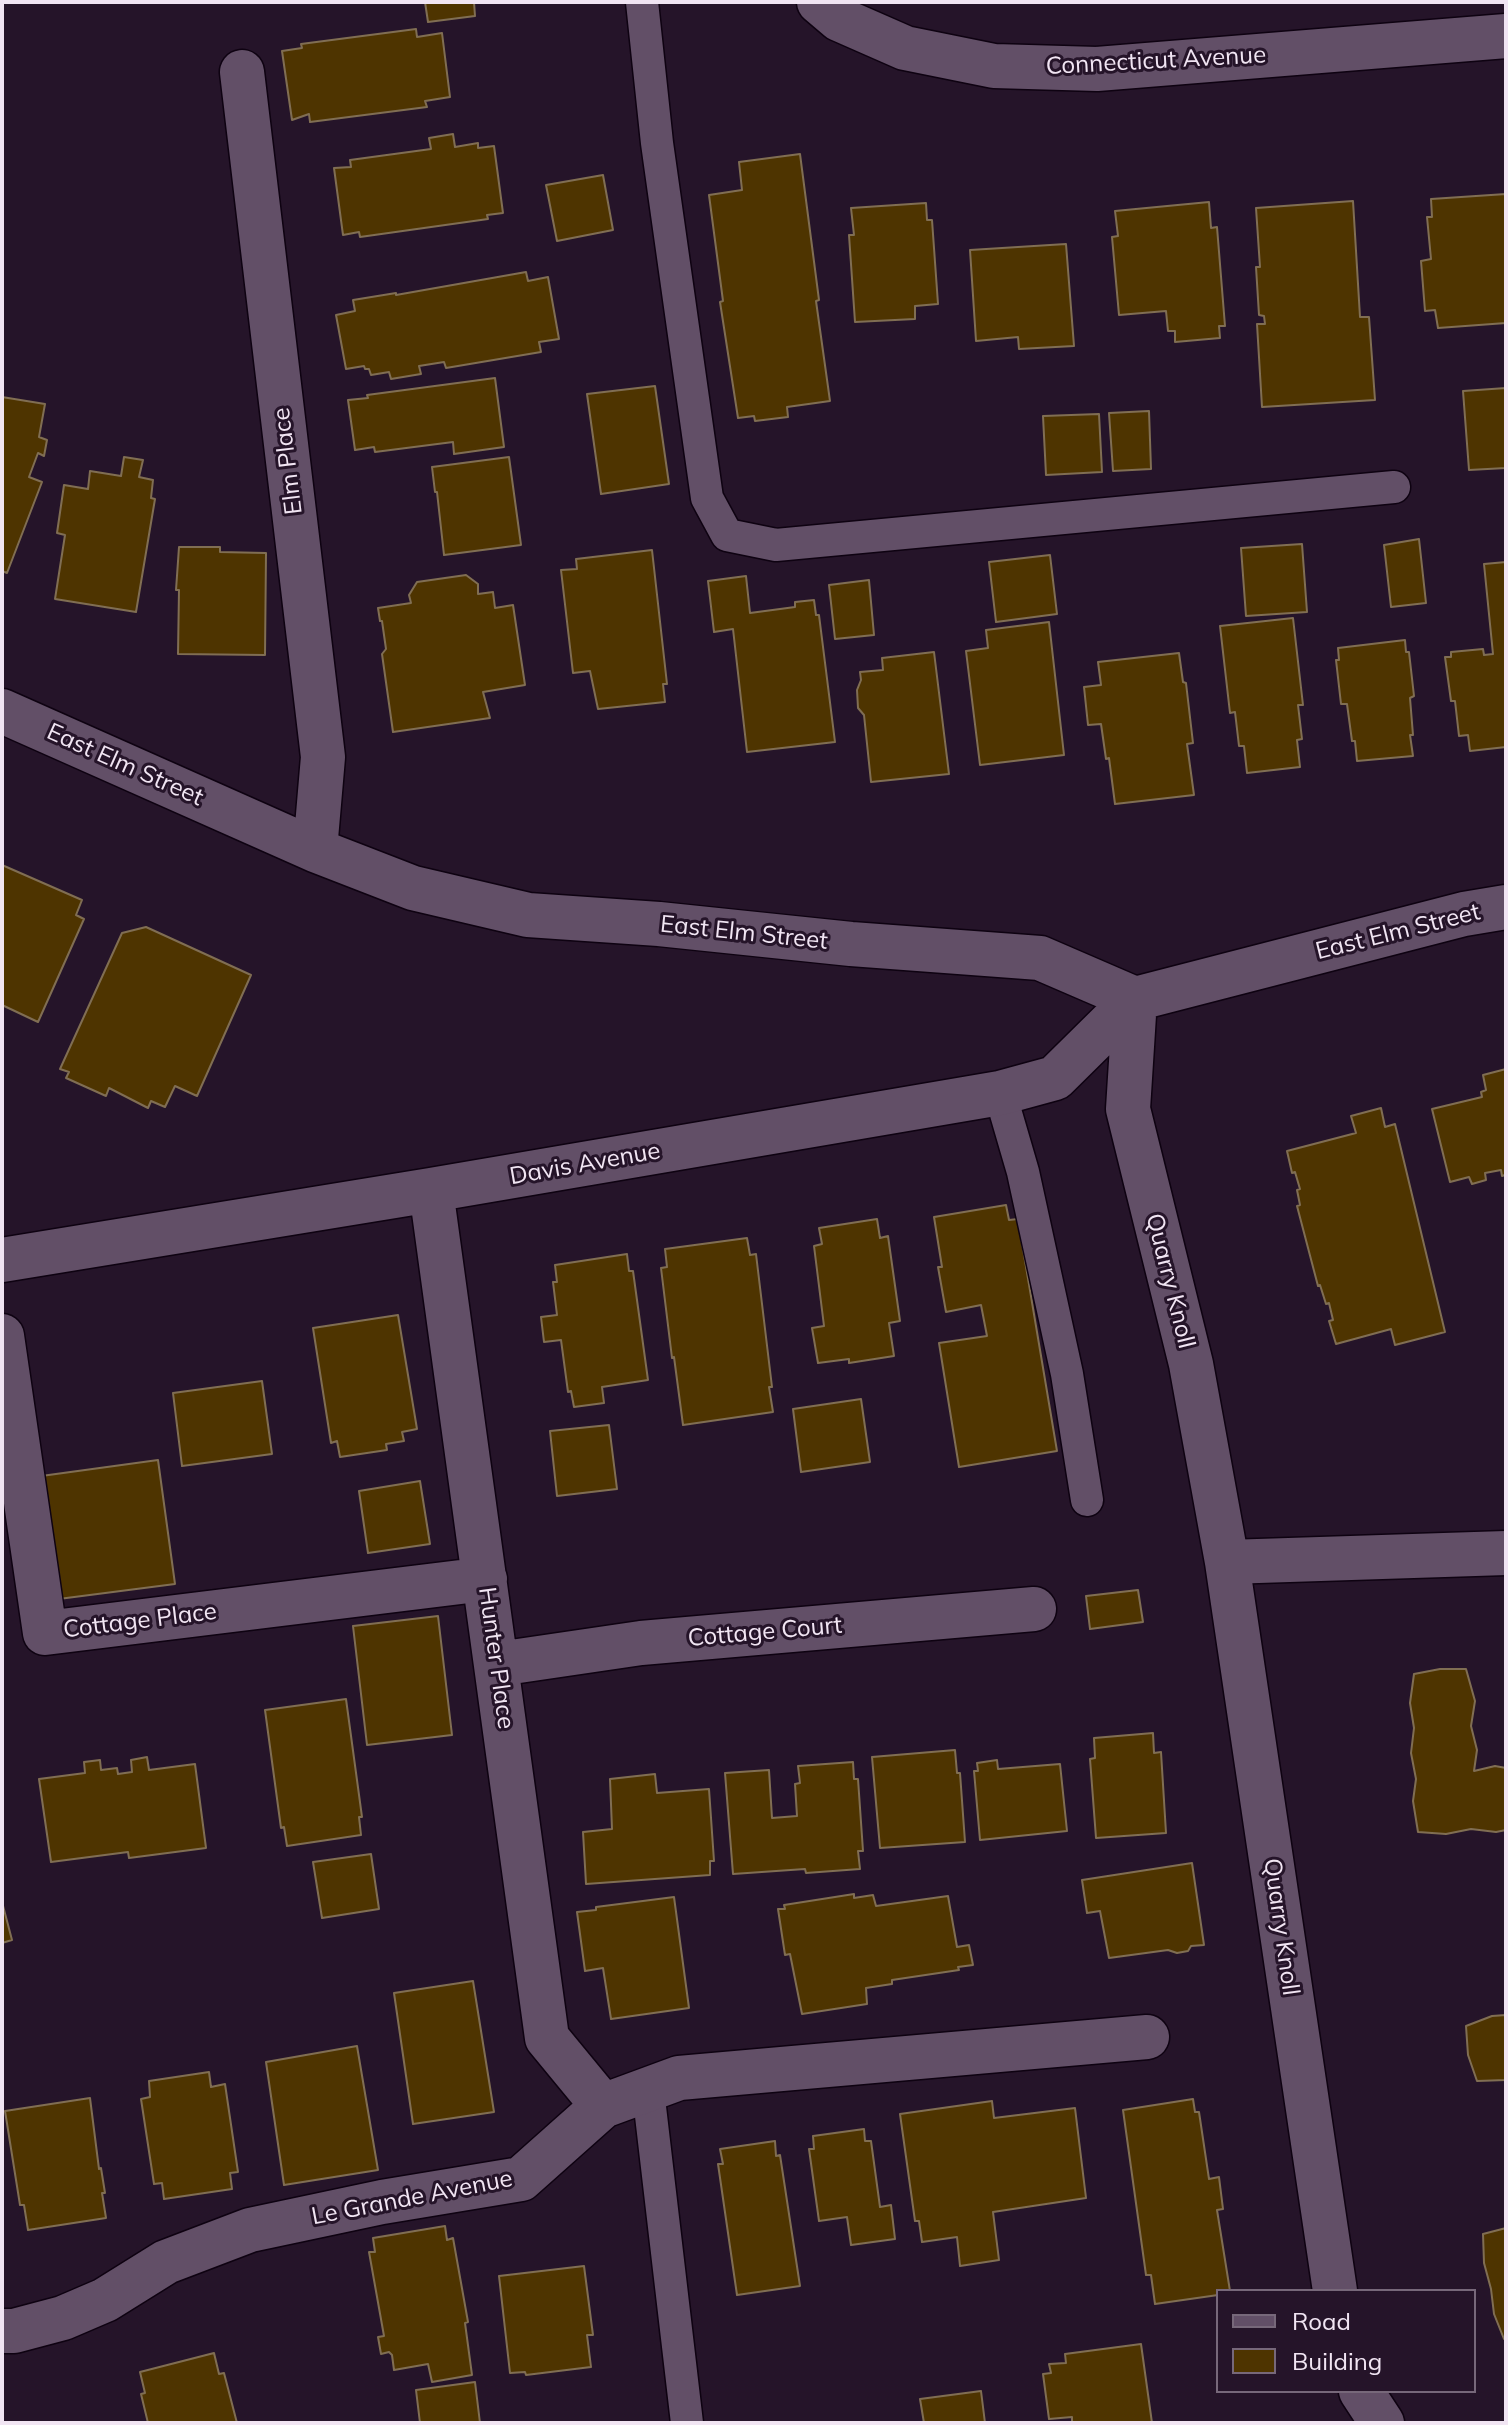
<!DOCTYPE html>
<html>
<head>
<meta charset="utf-8">
<style>
	body { margin:0 }
	#map { position:relative; width:1508px; height:2425px; overflow:hidden; background:#251429; font-family:Mulish,sans-serif }
	canvas { display:block }
	.frame { position:absolute; inset:0; border:4px solid #f1e5f3; pointer-events:none }
	.legend { position:absolute; left:1216px; top:2289px; width:260px; height:104px; box-sizing:border-box; background:#251429; border:2px solid #77687a; margin:0; padding:10px 14px; list-style:none; font-size:24px; color:#f1e5f3 }
	.legend li { display:flex; align-items:center; gap:16px; height:40px }
	.legend b { width:40px; border:2px solid #77687a }
</style>
</head>
<body>
<div id="map">
<canvas width="1508" height="2425"></canvas>
<div class="frame"></div>
<ul class="legend">
<li><b style="height:10px;background:#624f67"></b>Road</li>
<li><b style="height:22px;background:#4e3400"></b>Building</li>
</ul>
</div>
<script>
const ctx = document.querySelector('canvas').getContext('2d');
ctx.lineJoin = 'round';
function fillPath(path, color) {
  ctx.fillStyle = color;
  ctx.fill(path, 'evenodd');
}
function strokePath(path, color, width, dash) {
  ctx.strokeStyle = color;
  ctx.lineWidth = width;
  ctx.lineCap = dash ? 'butt' : 'round';
  ctx.setLineDash(dash || []);
  ctx.stroke(path);
}
function write(font, color, halo, rows, align = 'center') {
  ctx.font = font + ' Mulish,sans-serif';
  ctx.lineWidth = 6;
  ctx.setLineDash([]);
  ctx.textBaseline = 'middle';
  ctx.strokeStyle = halo;
  ctx.fillStyle = color;
  for (const [text, x, y, turn = 0] of rows) {
    ctx.save();
    ctx.translate(x, y);
    ctx.rotate((+turn || 0) * Math.PI / 180);
    ctx.textAlign = isNaN(turn) ? turn : align;
    if (halo) ctx.strokeText(text, 0, 0);
    ctx.fillText(text, 0, 0);
    ctx.restore();
  }
}
const building = new Path2D(`
	M425,2H474L475,16L428,22Z
	M416,29L417,37L442,33L450,97L425,101L427,107L310,122L309,114L292,120L282,51L302,48L301,44Z
	M453,134L455,147L478,143V148L494,146L503,213L487,215L488,219L360,237L359,232L343,235L334,168L351,167L350,160L431,149L429,138Z
	M800,154L819,300L816,301L830,401L787,407L788,417L755,421L754,416L738,418L720,302L723,301L709,195L742,190L739,162Z
	M603,175L613,230L557,241L546,185Z
	M1506,194V323L1438,328L1435,310L1425,311L1421,261L1431,259L1427,217H1432L1431,199Z
	M1353,201L1360,317H1369L1375,400L1262,407L1257,324H1265L1264,316L1259,315L1256,267H1260L1256,208Z
	M1209,202L1211,228L1217,227L1225,326H1219L1220,338L1175,342V331H1168L1166,311L1119,315L1112,237L1118,236L1115,211Z
	M926,203L927,220H932L938,304L915,306V319L855,322L849,235H854L851,208Z
	M1066,244L1074,346L1019,349L1018,337L976,341L970,250Z
	M526,272L528,281L548,277L559,339L539,342L541,352L446,368L444,362L419,366L421,374L391,379L389,372L371,375L369,369H365L364,366L346,369L336,315L355,311L353,300L396,293V295Z
	M495,378L504,447L454,454L453,442L375,452L374,447L355,450L348,400L368,398L367,395Z
	M655,386L669,484L601,494L587,394Z
	M1506,388V468L1469,470L1463,391Z
	M2,397L45,404L39,437L47,440L44,456L38,453L29,477L42,482L7,573L2,571Z
	M1149,411L1151,469L1113,471L1109,413Z
	M1099,414L1102,472L1046,475L1043,416Z
	M124,457L143,460L139,477L153,480L151,498L155,499L136,612L55,599L65,535L57,533L64,485L88,489L90,471L121,476Z
	M509,457L521,545L444,555L437,492H435L432,467Z
	M1419,539L1426,603L1391,607L1384,545Z
	M1302,544L1307,612L1246,616L1241,548Z
	M179,547H220V552L266,553L265,655L178,654L179,590H176Z
	M652,550L667,684H663L665,702L598,709L590,671L573,673L561,570L577,569L576,559Z
	M1050,555L1057,614L996,622L989,562Z
	M1506,562V747L1470,751L1468,735L1459,736L1455,701H1451L1445,657H1451V652L1483,649L1484,655L1493,654L1484,564Z
	M466,575L478,584V594L493,592L495,608L513,605L525,685L483,692L490,718L393,732L382,654L386,649L382,621H380L378,608L411,603L409,595L417,582Z
	M746,576L750,613L795,607V602L814,600L816,615H819L835,742L747,752L733,629L714,632L708,581Z
	M869,580L874,635L835,639L829,585Z
	M1293,618L1303,705H1298L1302,739L1297,740L1300,767L1247,773L1244,746H1239L1235,712L1230,713L1220,626Z
	M1049,622L1064,755L980,765L966,651L988,648L986,630Z
	M1405,640L1406,652H1409L1414,696L1410,698L1413,735H1410L1413,756L1357,761L1355,741H1352L1347,704H1341L1336,660H1339L1338,648Z
	M934,652L949,774L871,782L864,715L858,708L857,690L861,680L860,672L883,670L882,658Z
	M1179,653L1183,682L1186,683L1193,743L1187,744L1194,795L1115,804L1109,758L1106,759L1101,724L1088,725L1084,687L1101,685L1098,662Z
	M2,865L82,900L76,915L84,919L38,1022L2,1005Z
	M146,927L251,975L197,1096L175,1086L165,1107L151,1101L148,1108L109,1088L106,1096L66,1078L69,1072L60,1069L122,933Z
	M1506,1069V1178L1505,1175L1502,1176L1501,1170L1485,1173L1486,1180L1472,1184L1469,1177L1450,1182L1432,1109L1482,1097L1481,1092L1486,1090L1483,1075Z
	M1381,1108L1385,1127L1395,1124L1445,1332L1395,1345L1391,1329L1336,1344L1329,1321L1333,1320L1329,1303L1326,1304L1320,1285L1318,1286L1297,1206L1300,1205L1297,1190L1300,1189L1295,1172L1292,1173L1287,1151L1356,1133L1351,1116Z
	M1006,1205L1009,1220L1018,1219L1057,1451L959,1467L939,1343L987,1336L981,1305L946,1312L938,1267H942L934,1217Z
	M877,1219L880,1238L888,1236L900,1321L889,1323L894,1356L849,1363V1359L818,1363L812,1328L824,1326L814,1246L822,1244L819,1228Z
	M747,1238L750,1255L756,1254L772,1387H769L773,1412L683,1425L674,1357L672,1358L661,1268L667,1267L665,1249Z
	M627,1254L629,1271H633L648,1380L602,1387L604,1403L574,1407L571,1391L568,1392L561,1340L544,1342L541,1317L557,1315L553,1282H557L555,1265Z
	M398,1315L417,1429L402,1432L404,1441L386,1444L387,1450L340,1457L337,1441L331,1443L313,1328Z
	M262,1381L272,1454L182,1466L173,1393Z
	M861,1399L870,1462L801,1472L793,1409Z
	M609,1425L617,1489L557,1496L550,1431Z
	M158,1460L175,1584L51,1600L34,1477Z
	M420,1481L430,1544L368,1553L359,1491Z
	M1138,1590L1143,1622L1090,1629L1086,1596Z
	M438,1616L452,1735L367,1745L353,1626Z
	M1440,1669H1466L1475,1701L1471,1726L1477,1750L1474,1771L1495,1766L1506,1768V1830L1496,1832L1471,1829L1446,1834L1418,1832L1413,1801L1416,1779L1411,1753L1414,1728L1410,1703L1414,1674Z
	M346,1699L362,1817H359L361,1835L287,1846L284,1827L281,1828L265,1710Z
	M1153,1733L1154,1753L1161,1752L1166,1833L1096,1838L1090,1759L1095,1758L1094,1738Z
	M955,1750L957,1773H960L965,1842L880,1848L872,1757Z
	M147,1757L149,1770L195,1764L206,1848L129,1858L128,1852L51,1862L39,1779L85,1773L84,1762L100,1760L101,1770L117,1768L118,1774L132,1772L131,1760Z
	M997,1760L998,1769L1060,1764L1067,1831L980,1840L974,1771H978L977,1763Z
	M853,1762L854,1779H858L863,1851H858L860,1869L806,1873L805,1869L733,1874L725,1773L769,1770L772,1818L797,1816L795,1784L800,1783L798,1766Z
	M655,1774L657,1793L709,1789L714,1861H710V1875L586,1884L583,1832L612,1829L610,1779Z
	M371,1854L379,1909L322,1918L313,1862Z
	M1192,1863L1204,1945L1191,1946L1188,1951L1177,1953L1168,1950L1109,1958L1100,1911L1087,1913L1082,1880Z
	M854,1894V1898L873,1895L876,1906L948,1896L957,1947L969,1945L973,1965L958,1967L959,1970L892,1980V1984L866,1988L867,2004L802,2014L790,1954L785,1955L778,1909H785L784,1905Z
	M674,1897L689,2008L611,2019L603,1968L585,1971L577,1912L596,1910V1907Z
	M2,1902L12,1940L2,1943Z
	M473,1981L494,2112L413,2124L394,1993Z
	M1506,2015V2080L1477,2081L1468,2055L1466,2026L1492,2016Z
	M357,2046L378,2170L284,2185L266,2062Z
	M209,2072L211,2087L225,2084L238,2172L230,2173L232,2189L164,2199L162,2183L154,2184L141,2099L150,2097L149,2081Z
	M90,2098L99,2169L101,2168L105,2193H102L106,2218L28,2230L24,2205H20L5,2111Z
	M1193,2099L1195,2112H1199L1209,2179L1219,2177L1223,2209L1217,2210L1230,2291H1218V2295L1155,2304L1151,2275H1146L1123,2110Z
	M992,2101L994,2118L1075,2108L1086,2198L993,2212L999,2260L960,2266L957,2237L922,2242L919,2221H915L900,2114Z
	M864,2129L865,2141H871L880,2207L891,2205L895,2239L851,2245L847,2217L819,2221L809,2149H814L813,2136Z
	M775,2141L776,2156L780,2155L800,2286L737,2295L718,2164H723L720,2149Z
	M445,2226L447,2240L453,2238L468,2322L465,2323L472,2375L432,2382L428,2364L394,2370L392,2355L389,2352L381,2354L378,2337L384,2336L369,2252H375L373,2238Z
	M1506,2228V2339H1504L1494,2314L1491,2289L1484,2263L1483,2234Z
	M584,2266L593,2335H587L591,2367L526,2375L525,2372L510,2373L499,2276Z
	M1141,2344L1152,2423H1072V2417L1049,2419L1043,2374L1051,2373L1049,2364L1066,2363L1065,2354Z
	M214,2353L219,2374L224,2373L237,2423H148L141,2394L145,2393L140,2372Z
	M475,2382L480,2423H420L416,2390Z
	M981,2391L985,2423H924L920,2399Z`);
fillPath(building, '#4e3400');
strokePath(building, '#806e53', 2);
const lane = new Path2D(`
	M642,2L657,143L707,498L727,535L776,545L1394,487
	M1000,1093L1023,1172L1067,1374L1087,1500
	M648,2090L687,2423`);
const street = new Path2D(`
	M819,2L839,19L905,48L994,66L1097,69L1506,36
	M242,72L323,757L315,850
	M2,711L315,850L413,888L528,915L659,924L851,944L1040,958L1135,999L1464,914L1506,907
	M1135,999L1128,1109L1191,1364L1227,1562
	M431,1190L547,2038L603,2106
	M2,1260L431,1190L1000,1093L1055,1078L1135,999
	M2,1336L45,1633L485,1579
	M498,1664L641,1643L1034,1609
	M1335,2291L1227,1562L1506,1553
	M2,2331H14L63,2318L105,2300L166,2262L250,2230L382,2202L521,2179L603,2106L679,2078L1147,2037
	M1361,2391L1382,2423`);
strokePath(lane, '#0e0211', 35);
strokePath(street, '#0e0211', 47);
strokePath(lane, '#624f67', 32);
strokePath(street, '#624f67', 44);
write('24px', '#f1e5f3', '#251429', [
	["Connecticut Avenue",1156,61,-3],
	["Elm Place",288,461,-97],
	["East Elm Street",125,765,24],
	["East Elm Street",1398,932,-14],
	["East Elm Street",744,933,6],
	["Davis Avenue",585,1164,-10],
	["Quarry Knoll",1170,1281,76],
	["Cottage Place",140,1621,-7],
	["Cottage Court",765,1632,-5],
	["Hunter Place",496,1658,82],
	["Quarry Knoll",1281,1927,82],
	["Le Grande Avenue",412,2198,-11]
]);
</script>
</body>
</html>
